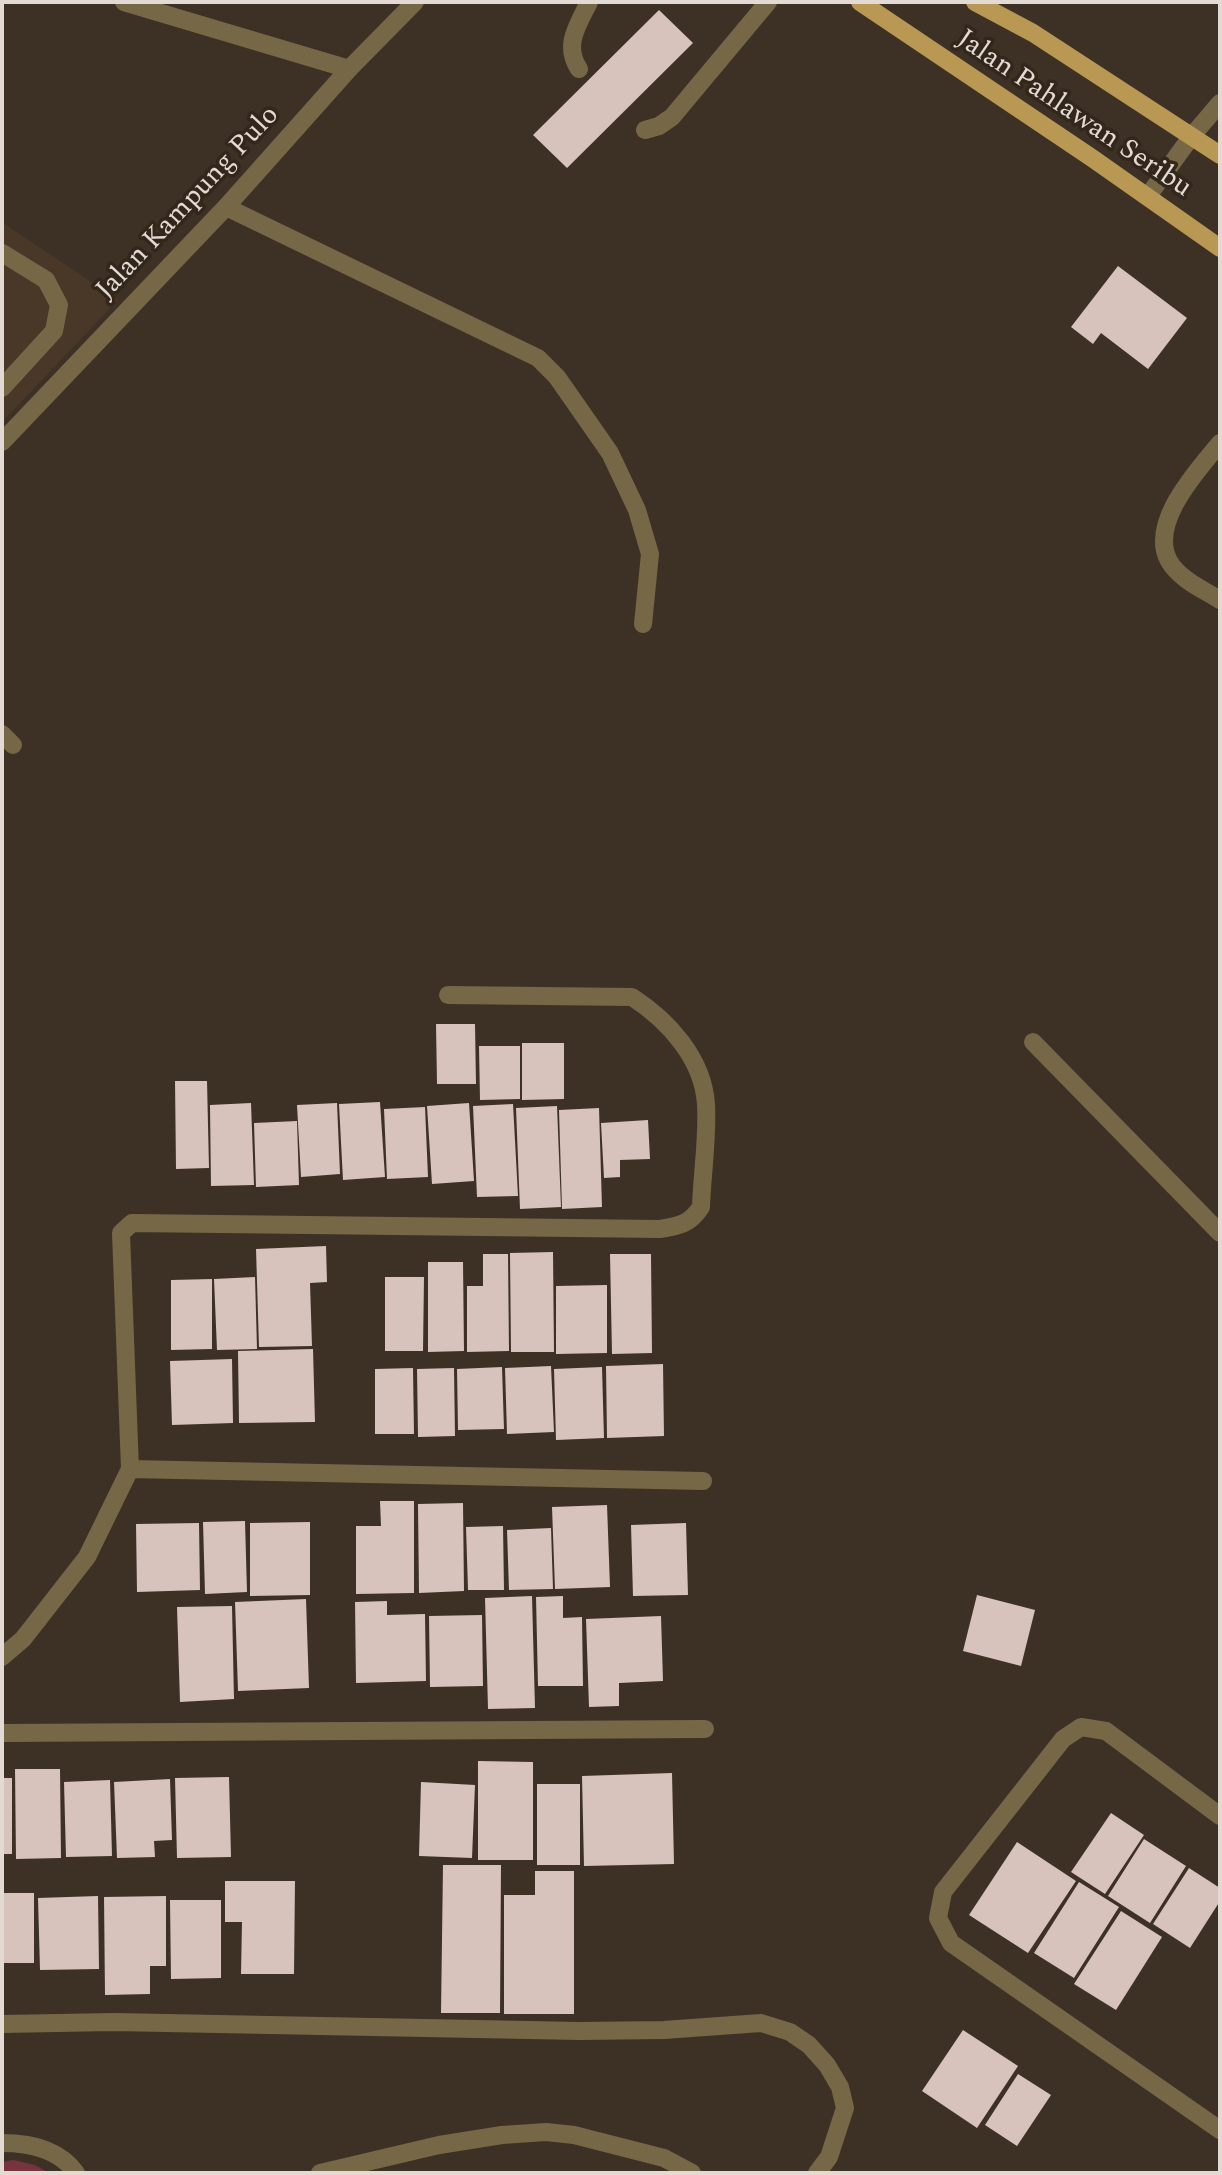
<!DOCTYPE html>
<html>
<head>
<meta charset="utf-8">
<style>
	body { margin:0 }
	#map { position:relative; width:1222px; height:2175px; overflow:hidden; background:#3d3126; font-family:Spectral,serif }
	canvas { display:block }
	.frame { position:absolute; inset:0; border:4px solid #e2dad3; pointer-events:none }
</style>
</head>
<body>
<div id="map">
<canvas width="1222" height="2175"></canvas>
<div class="frame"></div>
</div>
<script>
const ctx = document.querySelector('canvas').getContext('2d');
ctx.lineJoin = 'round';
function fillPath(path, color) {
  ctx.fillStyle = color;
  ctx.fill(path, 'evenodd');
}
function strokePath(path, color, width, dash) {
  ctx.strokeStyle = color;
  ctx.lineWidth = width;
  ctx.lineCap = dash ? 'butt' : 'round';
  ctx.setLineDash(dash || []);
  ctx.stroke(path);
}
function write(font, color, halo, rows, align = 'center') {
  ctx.font = font + ' Spectral,serif';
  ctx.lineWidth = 7;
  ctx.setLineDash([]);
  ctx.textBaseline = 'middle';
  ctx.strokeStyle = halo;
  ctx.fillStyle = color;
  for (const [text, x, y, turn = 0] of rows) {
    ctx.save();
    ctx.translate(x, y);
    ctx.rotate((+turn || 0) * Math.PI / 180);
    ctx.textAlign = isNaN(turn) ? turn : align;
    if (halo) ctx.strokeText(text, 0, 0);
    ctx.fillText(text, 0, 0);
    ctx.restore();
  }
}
fillPath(new Path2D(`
	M2,222L118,300L2,422Z`), '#493728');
fillPath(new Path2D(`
	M13,2160L35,2165L49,2173H2V2162Z`), '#77343e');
fillPath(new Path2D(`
	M659,10L693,43L567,168L533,135Z
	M1118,266L1187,318L1148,369L1101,333L1093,344L1071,327Z
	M436,1024H475L476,1084H437Z
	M522,1043H564V1099L522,1100Z
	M479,1046H520V1099L480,1100Z
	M175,1081H207L209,1168L176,1169Z
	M380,1102L385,1177L343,1180L339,1104Z
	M251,1103L254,1185L211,1186L210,1105Z
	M337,1103L340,1174L301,1177L297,1105Z
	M469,1103L474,1181L432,1184L427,1106Z
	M513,1104L518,1196L477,1197L473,1106Z
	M557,1106L561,1207L520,1209L516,1108Z
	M425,1107L428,1177L387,1179L384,1109Z
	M599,1108L602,1207L562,1209L559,1110Z
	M648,1120L650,1159L620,1160V1177L604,1178L601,1123Z
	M297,1121L299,1185L256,1187L254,1123Z
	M326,1246L327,1282L310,1283L312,1346L259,1347L256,1249Z
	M553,1252L554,1352H511L510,1253Z
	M483,1254H508L509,1351L467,1352V1286H483Z
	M610,1254H651L652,1353L612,1354Z
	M428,1262H463L464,1351L428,1352Z
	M255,1277L257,1349L217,1350L214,1279Z
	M385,1277H424L423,1351H385Z
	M212,1279V1349L171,1350V1280Z
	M607,1285V1353L556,1354V1286Z
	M313,1349L315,1422L239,1423L238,1351Z
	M232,1359L233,1423L172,1425L170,1361Z
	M663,1364L664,1436L607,1438L606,1366Z
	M551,1366L554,1432L507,1434L505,1368Z
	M502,1367L504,1429L458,1430L457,1369Z
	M602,1367L604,1438L556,1440L554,1369Z
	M413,1368L414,1434H375V1369Z
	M454,1368L455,1436L418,1437L417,1369Z
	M380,1501H414V1593L356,1594V1526H381Z
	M463,1503L464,1591L419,1593L418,1504Z
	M607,1505L610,1587L555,1589L552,1507Z
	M245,1521L247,1592L205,1594L203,1522Z
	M310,1522V1595L250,1596V1523Z
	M199,1523L200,1590L137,1592L136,1524Z
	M686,1523L688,1595L633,1596L631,1525Z
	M503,1526L504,1590H468L466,1527Z
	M551,1528L553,1589L509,1590L507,1530Z
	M977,1595L1035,1610L1021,1666L963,1651Z
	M532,1596L535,1708L488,1709L485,1598Z
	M563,1596V1618L582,1617L583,1686H538L536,1597Z
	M306,1599L309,1688L238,1691L235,1602Z
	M387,1601V1615L425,1614L426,1681L356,1683L355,1602Z
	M232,1606L234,1699L180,1702L177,1607Z
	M482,1615L483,1686L430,1687L429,1616Z
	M661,1616L663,1681L619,1683V1706L589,1707L586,1619Z
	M478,1761L533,1762V1860H478Z
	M15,1769H60L61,1858L16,1859Z
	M672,1773L674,1864L584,1866L582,1776Z
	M229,1777L231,1857L177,1858L175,1778Z
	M2,1778H12V1854H2Z
	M170,1779L172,1840L154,1841L155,1857L117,1858L114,1782Z
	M110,1780L112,1856L66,1857L64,1782Z
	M421,1782L475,1785L472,1858L419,1856Z
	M537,1784H580V1865H537Z
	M1111,1813L1144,1835L1105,1894L1071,1872Z
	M1144,1839L1186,1866L1150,1923L1108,1896Z
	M1017,1842L1076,1881L1028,1953L969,1915Z
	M443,1865H501L500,2013H441Z
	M1189,1868L1220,1888V1901L1190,1948L1153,1924Z
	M535,1871H574V2014H504V1895H535Z
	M225,1881H295L294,1974H241L242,1922H225Z
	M1079,1882L1119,1907L1074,1978L1034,1953Z
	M2,1893H34V1963H2Z
	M98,1896L99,1969L40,1970L38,1898Z
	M166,1896V1966H150V1994L105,1995L104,1897Z
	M170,1900H221V1978L171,1979Z
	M1121,1911L1162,1937L1116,2010L1074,1984Z
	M963,2030L1018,2066L977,2128L922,2091Z
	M1018,2074L1051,2095L1017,2146L985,2125Z`), '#d7c2bc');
strokePath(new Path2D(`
	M124,2L349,69
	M579,69C563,45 578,25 589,2
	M645,130L659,126L672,117L768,2
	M2,253L46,280L59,305L54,331L2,388
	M1220,443C1198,470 1148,523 1169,561C1179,579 1204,590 1220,600
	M2,734L13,745
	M1033,1042L1220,1233`), '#766746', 18);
strokePath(new Path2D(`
	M226,207L538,358L557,377L610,453L637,510L650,554L643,624
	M2,442L226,207L349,69L415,2
	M130,1469L703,1481
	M2,1657L23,1639L87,1557L130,1469L121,1233L132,1223L660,1229C679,1226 690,1224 701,1207C702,1174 708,1138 706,1104C703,1059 669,1021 632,997L448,995
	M2,1733L705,1729
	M1220,1816L1106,1731L1081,1727L1063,1739L943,1892L938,1918L951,1943L1220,2130
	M2,2024L114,2022L580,2031L664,2030L761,2023L790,2032L809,2045L827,2065L840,2087L845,2108L829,2157L817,2173
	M2,2143C29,2143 59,2149 76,2173
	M320,2173L439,2145L502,2135L546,2132L574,2135L664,2158L692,2173`), '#766746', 18);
strokePath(new Path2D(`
	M1148,196L1191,137L1220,103`), '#766746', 18);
strokePath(new Path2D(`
	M860,2L1092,158L1220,248
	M975,2L1033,33L1220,155`), '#b89853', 18);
write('28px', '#e2dad3', '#33271c', [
	["Jalan Pahlawan Seribu",1073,115,34],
	["Jalan Kampung Pulo",189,204,-47]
]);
</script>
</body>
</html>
